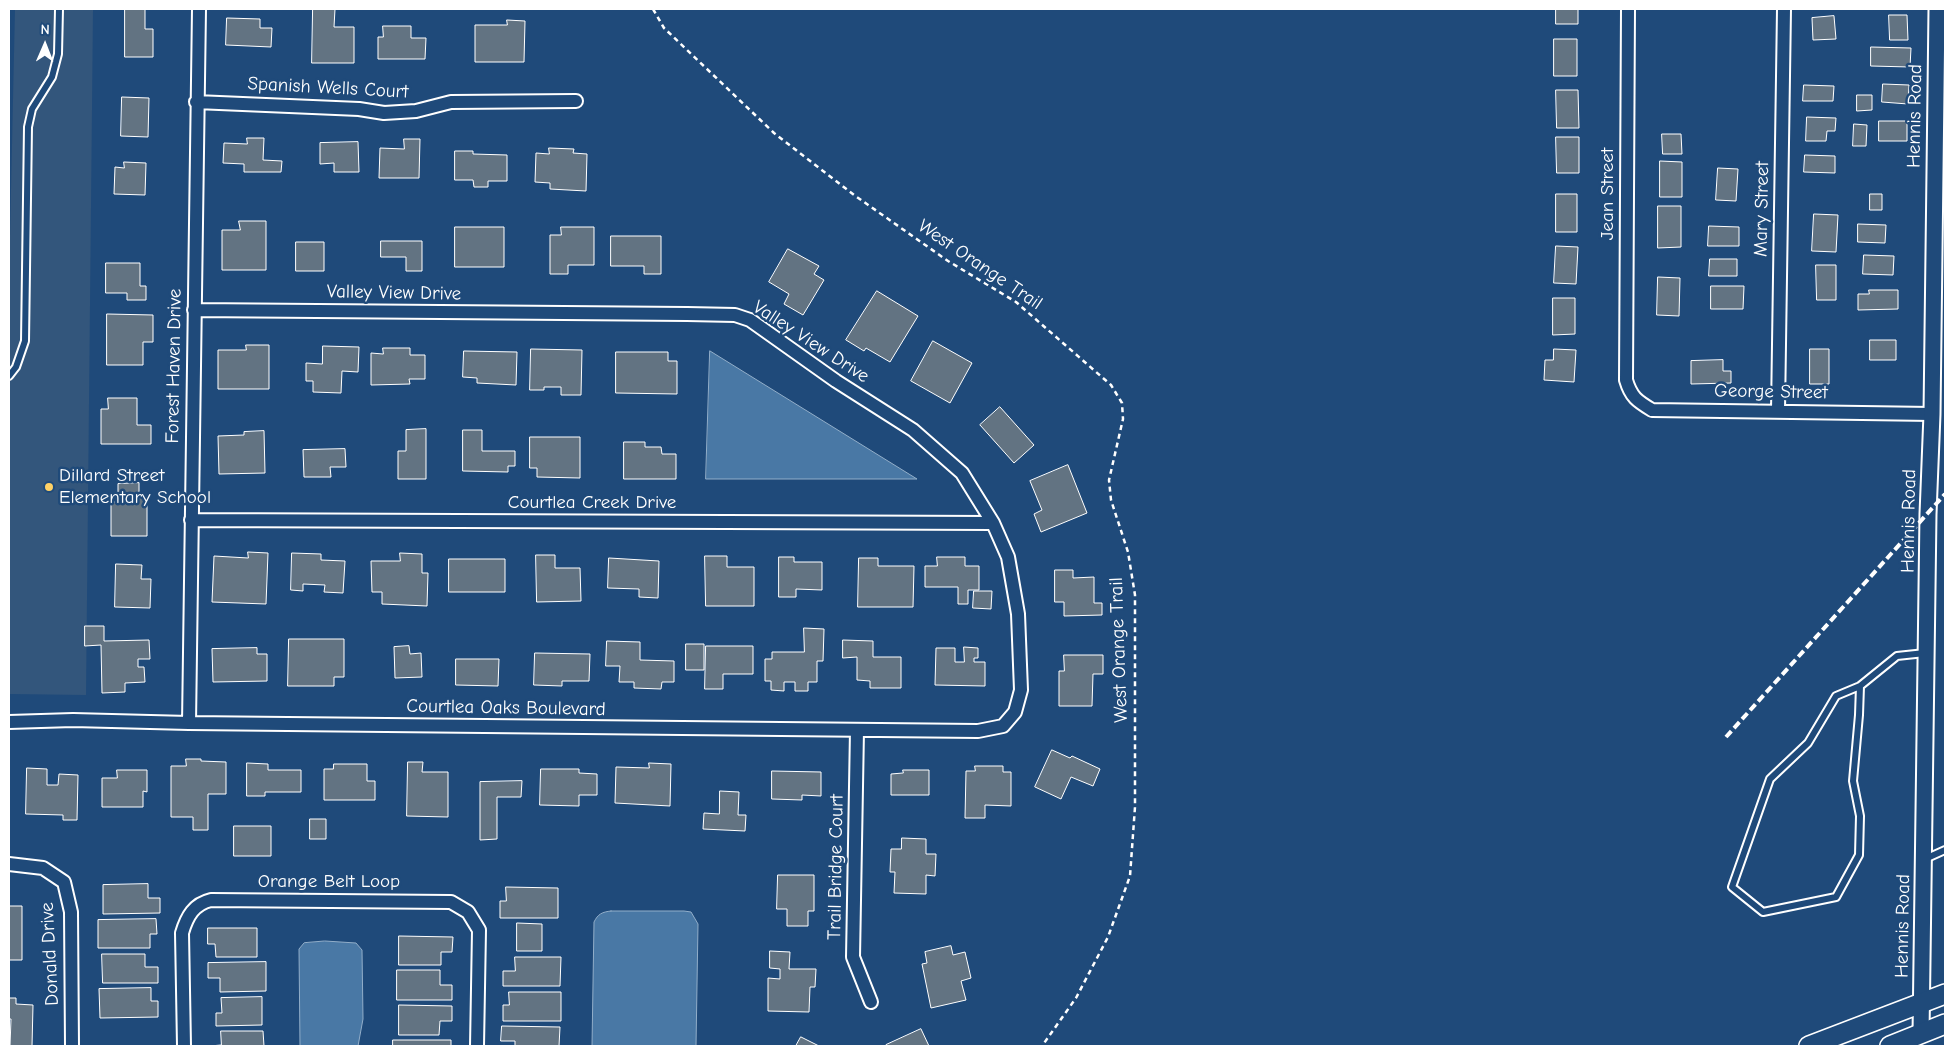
<!DOCTYPE html>
<html>
<head>
<meta charset="utf-8">
<style>
	body { margin:0 }
	#map { position:relative; width:1954px; height:1055px; overflow:hidden; background:#1f4a7a; font-family:"Comic Neue",sans-serif }
	canvas { display:block }
	.frame { position:absolute; inset:0; border:10px solid #fff; pointer-events:none }
	.north { position:absolute; left:20px; top:20px; width:50px; height:50px; -webkit-text-stroke:4px #1f4a7a; paint-order:stroke; rotate:1deg; font-size:14px; font-weight:700; line-height:20px; text-align:center; color:#fff }
	.north::after { content:''; display:block; margin:auto; width:18px; height:22px; background:#fff; clip-path:polygon(50% 0,100% 100%,50% 72%,0 100%) }
</style>
</head>
<body>
<div id="map">
<canvas width="1954" height="1055"></canvas>
<div class="frame"></div>
<div class="north">N</div>
</div>
<script>
const ctx = document.querySelector('canvas').getContext('2d');
ctx.lineJoin = 'round';
function fillPath(path, color) {
  ctx.fillStyle = color;
  ctx.fill(path, 'evenodd');
}
function strokePath(path, color, width, dash) {
  ctx.strokeStyle = color;
  ctx.lineWidth = width;
  ctx.lineCap = dash ? 'butt' : 'round';
  ctx.setLineDash(dash || []);
  ctx.stroke(path);
}
function write(font, color, halo, rows, align = 'center') {
  ctx.font = font + ' "Comic Neue",sans-serif';
  ctx.lineWidth = 5;
  ctx.setLineDash([]);
  ctx.textBaseline = 'middle';
  ctx.strokeStyle = halo;
  ctx.fillStyle = color;
  for (const [text, x, y, turn = 0] of rows) {
    ctx.save();
    ctx.translate(x, y);
    ctx.rotate((+turn || 0) * Math.PI / 180);
    ctx.textAlign = isNaN(turn) ? turn : align;
    if (halo) ctx.strokeText(text, 0, 0);
    ctx.fillText(text, 0, 0);
    ctx.restore();
  }
}
fillPath(new Path2D(`
	M15,9H93L86,695L9,694V281Z`), '#33567c');
const water = new Path2D(`
	M710,351L917,479H706Z
	M611,911H684L691,912L698,924L696,1046H592L594,922C598,914 602,912 611,911Z
	M325,941L356,943L362,950L363,1019L358,1046H300L299,949L304,943Z`);
fillPath(water, '#4978a5');
strokePath(water, '#92aec9', 1);
const building = new Path2D(`
	M125,9H145V29H153V57H125Z
	M313,9H335L334,27H354V63H312Z
	M1556,9H1578V24H1556Z
	M1889,15H1907L1908,40H1890Z
	M1834,16L1836,39L1813,40L1812,18Z
	M227,18L260,19V28H272L271,47L226,45Z
	M507,20L525,21L524,62H475V25H507Z
	M383,26H411V38H426L425,59H378V37H383Z
	M1554,39H1577V76H1554Z
	M1871,47L1911,48L1910,67L1871,66Z
	M1883,84L1909,85L1908,104L1882,102Z
	M1804,85L1834,86L1833,101H1803Z
	M1556,90H1578L1579,128H1557Z
	M1857,95H1872V110L1857,111Z
	M122,97L149,98L148,137L121,136Z
	M1807,117L1836,118L1835,131H1827L1826,141H1806Z
	M1879,121H1907V141H1879Z
	M1854,124L1867,125L1866,146H1853Z
	M1662,134H1681L1682,154H1663Z
	M1556,137H1579V173H1557Z
	M247,138H264L263,160L282,161L281,172H244V164L223,163L224,143L247,144Z
	M404,139H420L419,178H379L380,148L404,149Z
	M358,142L359,172H334V163L320,164V143Z
	M549,148L574,149L573,153L587,154L586,191L550,189V183L535,182L536,153L549,154Z
	M455,151H473V154L507,155V181H488V187H474L473,180H455Z
	M1805,155L1835,156V173L1804,172Z
	M1660,161L1682,162V197H1660Z
	M124,162L146,163L145,195L114,194L115,167L124,168Z
	M1718,168L1738,169L1736,201L1716,200Z
	M1556,194H1577V232H1556Z
	M1870,194H1882V210H1870Z
	M1658,206H1681V247L1658,248Z
	M1814,214L1838,215L1836,252L1812,251Z
	M239,221H266V270H222V230H240Z
	M1858,224L1886,225L1885,243L1858,242Z
	M1709,226L1739,227V246H1708Z
	M455,227H504V267H455Z
	M561,227H594V265H568V274H550V235H561Z
	M611,236H661V274H644V266H611Z
	M381,241H422V271H406V257H381Z
	M296,242H324V271H296Z
	M1556,246L1578,247L1576,284L1554,283Z
	M788,249L819,266L814,274L824,280L803,315L784,304L789,294L769,282Z
	M1864,255L1894,256L1893,275L1863,274Z
	M1710,259H1737V276H1709Z
	M106,263H140V286H146V300H127V293H106Z
	M1816,265H1836V300H1817Z
	M1658,277L1680,278L1679,316L1657,315Z
	M1711,286H1744L1743,309H1711Z
	M1869,290H1898V309L1858,310V294H1869Z
	M877,291L918,316L890,362L866,348L864,351L846,340Z
	M1553,298H1575V334L1553,335Z
	M107,314L153,315V342H143V365H107Z
	M1870,340H1896V360H1870Z
	M933,341L972,363L950,403L911,381Z
	M246,345H269V389H218V350H246Z
	M323,346L359,347L358,372L342,371L341,393L313,392V381H306V363L322,364Z
	M383,348H410V355H425V379H409L410,384L371,385V353L383,354Z
	M531,349L582,350L581,395H561V387H544V390H530Z
	M1554,349L1576,350L1574,382L1544,380L1545,360H1553Z
	M1810,349H1829V384H1810Z
	M464,351L517,352L516,385L477,383V378L463,377Z
	M616,352H668V361H677V394L616,393Z
	M1723,360V371H1731V383L1691,384V361Z
	M108,398H137V425H151V444H101V409H108Z
	M1000,407L1034,445L1014,463L980,425Z
	M426,429V479H398V451H406V430Z
	M463,430H482V451H515V466H508V472L463,471Z
	M264,431L265,473L219,474L218,436L244,435V432Z
	M530,437H580V478L537,477V468H530Z
	M624,442H645V447H661L662,454H676V479H624Z
	M345,449L346,467H330L331,477H304L303,450Z
	M1068,465L1087,513L1041,532L1034,514L1042,510L1030,481Z
	M139,483V498L147,497V536H111V502H118V484Z
	M248,552L268,553L266,604L212,602L214,556L248,558Z
	M292,553L321,554V560L345,561L343,593L324,592L325,585L303,584V591L291,590Z
	M400,553L422,554V573H428L427,606L382,604V592H372L371,561H400Z
	M536,555H555V568H580L581,601L537,602Z
	M705,556H727V567H754V606H706Z
	M779,557H794V562H822V590L796,589V597H779Z
	M937,557H965V566H979V590H968V604H958V587H925V566H937Z
	M609,558L659,561L658,598L639,597V589L608,588Z
	M859,558H878V566H914L913,607H858Z
	M449,559H505V592H449Z
	M116,564L142,565L141,579H151L150,608L115,607Z
	M1055,570H1073V578L1094,577V603H1102V615L1064,616V602H1055Z
	M974,591H992L991,609L973,608Z
	M85,626H104V641L149,640L150,659H138V667H144L145,682L125,683V692L102,693L101,645L85,646Z
	M804,628L824,629L823,661H817V682H808V691H795V682H784V691L771,690V681H765V659H772V652H804Z
	M289,639H344V677H334V686H288Z
	M843,640L873,641V657H901V688H870V681L857,680V657L843,658Z
	M607,641L640,642V660L674,661V682H662L661,689L634,688V682H619L620,666H606Z
	M686,644H704V670H686Z
	M409,646L410,654L421,653L422,677L395,678L394,647Z
	M706,646H753V674H723V689H705Z
	M964,647L978,648V658H974V662H985V686L935,685L936,648H955V662H964Z
	M257,648V654H267V681L213,682L212,649Z
	M535,653L590,654L589,681H562V686L534,685Z
	M1064,655H1103V674H1093L1092,706H1059V671H1064Z
	M456,659H499L498,686L456,685Z
	M1052,750L1070,758L1072,756L1100,769L1093,786L1071,777L1061,799L1035,787Z
	M186,759H201V761L226,762V794H208V830H193V817H171V766H186Z
	M408,762H423L422,772H448V817L407,816Z
	M247,763L268,764V770H301V792H265V796H247Z
	M649,763L671,764L670,806L615,803L616,767L649,768Z
	M334,764H367V781H375V800H324V769H333Z
	M975,766H1003V772H1011V806L985,805V818H965L966,771H975Z
	M27,768L47,769V785H58L59,774L78,775L77,820H63V815L26,814Z
	M541,769H579V773L597,774V795H579V806L540,805Z
	M117,770H147V792L143,791V807H102V778H117Z
	M903,770H929V795H891V774L903,773Z
	M772,771L821,772V796L802,795V800L772,799Z
	M522,781L521,797H497V839L480,840V782Z
	M720,791L739,792L738,815H746L745,831L703,829L704,813L719,814Z
	M310,819H326V839H310Z
	M234,826H271V856H234Z
	M902,838L926,839V854H936L935,876L926,875V894L894,893L895,872H890L891,849H901Z
	M778,875H814V911H808V926H787V909H777Z
	M148,884V898H160V913L103,914V885Z
	M506,887L558,888V918H500V901H506Z
	M9,906H22V960H9Z
	M156,919L157,934H150V948H98V920Z
	M517,923L542,924V951H517Z
	M208,928H257V957H216L215,944H208Z
	M399,936L453,937L452,952H441V965H399Z
	M951,946L953,955L965,952L971,978L961,981L966,1000L931,1008L922,964L927,963L925,952Z
	M770,951L790,952L789,969H816L815,987H810L809,1012L768,1011V978L780,979V969L770,968Z
	M102,954H145V967H158V983H103Z
	M515,957H561L560,986H503V971H515Z
	M266,962V991L220,992V978H208V963Z
	M397,970H440V985H452V1000H397Z
	M151,988V1001H158V1017L100,1018L99,989Z
	M509,992H561V1021H503V1005H509Z
	M262,997V1025L216,1026V1013H222L221,998Z
	M9,998H16V1004L33,1005L32,1046H10L11,1019H9Z
	M399,1005L452,1006V1021H440L439,1035H399Z
	M502,1026L560,1027L559,1046H515V1041H501Z
	M921,1029L929,1046H886V1045Z
	M221,1031H263L264,1046H210L221,1045Z
	M801,1037L819,1046H796Z
	M393,1040H451V1046H393Z`);
fillPath(building, '#627382');
strokePath(building, '#fff', 1);
const service = new Path2D(`
	M9,376L16,367L25,341L28,127L32,109L52,77L58,54L59,9
	M1860,686L1836,696L1808,743L1770,779L1732,887L1763,912L1836,897L1859,855L1860,816L1853,781L1859,715L1860,686L1897,656L1925,653
	M1925,859L1945,850`);
const minor = new Path2D(`
	M1628,9L1626,380C1631,397 1637,401 1652,410L1932,414
	M196,102L359,109L384,113L416,111L451,102L576,101
	M1778,411L1784,9
	M191,520L993,523
	M9,722L73,720L189,723L978,731L1003,726L1015,712L1021,690L1018,614L1008,557L993,523L962,473L913,430L836,381L750,320L735,315L687,314L194,310
	M189,723L199,9
	M857,730L853,957L871,1002
	M9,864L43,868L64,882L71,912L72,1046
	M184,1046L182,933C187,916 194,904 211,900L451,902L468,912L479,930L477,1046`);
const tertiary = new Path2D(`
	M1921,1034L1928,514L1932,414L1937,9`);
const primary = new Path2D(`
	M1809,1046L1945,994
	M1890,1046L1945,1024`);
strokePath(service, '#fff', 10);
strokePath(minor, '#fff', 16);
strokePath(tertiary, '#fff', 19);
strokePath(primary, '#fff', 22);
strokePath(new Path2D(`
	M653,9L664,28L774,133L854,195L948,261L1016,302L1111,385L1122,403L1123,419L1109,480L1111,500L1128,552L1135,595V807L1130,876L1108,937L1076,998L1042,1046`), '#fff', 2.5, [5, 4]);
strokePath(service, '#1f4a7a', 6);
strokePath(minor, '#1f4a7a', 12);
strokePath(tertiary, '#1f4a7a', 15);
strokePath(primary, '#1f4a7a', 19);
strokePath(new Path2D(`
	M1726,737L1945,494`), '#fff', 4, [8, 4]);
for (const [x, y, r, color] of [
	[49,487,5,"#ffd166"]
]) {
  const dot = new Path2D();
  dot.arc(x, y, r, 0, 2 * Math.PI);
  ctx.fillStyle = color;
  ctx.fill(dot);
  strokePath(dot, '#1f4a7a', 2);
}
write('19px', '#fff', '#1f4a7a', [
	["Spanish Wells Court",328,88,3],
	["Hennis Road",1915,116,-89],
	["Jean Street",1608,194,-90],
	["Mary Street",1762,209,-89],
	["West Orange Trail",980,265,34],
	["Valley View Drive",394,293,1],
	["Valley View Drive",811,342,33],
	["Forest Haven Drive",174,366,-89],
	["George Street",1771,392,1],
	["Courtlea Creek Drive",592,503],
	["Hennis Road",1909,521,-89],
	["West Orange Trail",1119,650,-92],
	["Courtlea Oaks Boulevard",506,708,1],
	["Trail Bridge Court",836,867,-89],
	["Orange Belt Loop",329,882],
	["Hennis Road",1903,926,-89],
	["Donald Drive",50,954,-93]
]);
write('19px', '#fff', '#1f4a7a', [
	["Dillard Street",59,476],
	["Elementary School",59,498]
], 'left');
</script>
</body>
</html>
